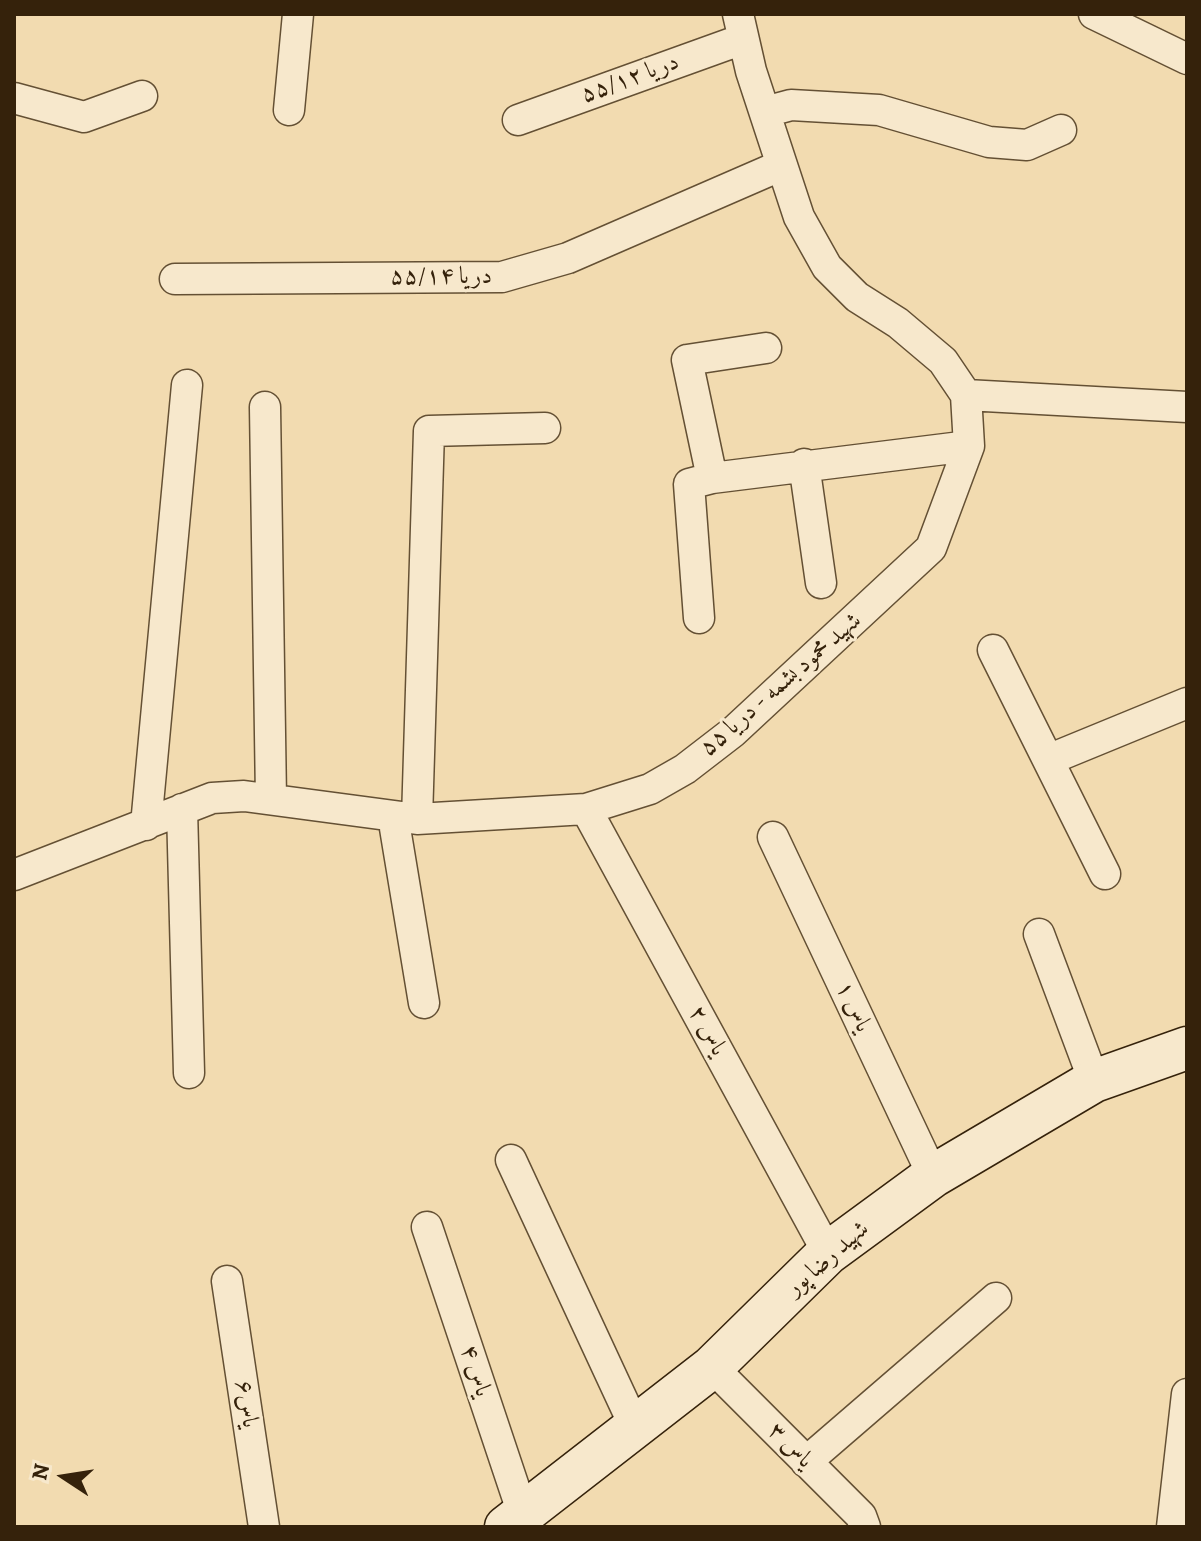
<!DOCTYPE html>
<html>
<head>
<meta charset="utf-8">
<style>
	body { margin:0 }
	#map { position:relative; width:1201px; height:1541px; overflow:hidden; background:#f2dbb0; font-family:Alegreya,serif }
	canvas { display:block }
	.frame { position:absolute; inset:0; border:16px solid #35220b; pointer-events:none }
	.north { position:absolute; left:24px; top:1437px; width:80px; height:80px; -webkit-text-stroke:6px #f7e8cc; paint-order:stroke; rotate:282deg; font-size:22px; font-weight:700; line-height:32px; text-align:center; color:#35220b }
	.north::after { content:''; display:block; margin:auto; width:28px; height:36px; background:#35220b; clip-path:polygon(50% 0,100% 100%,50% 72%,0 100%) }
</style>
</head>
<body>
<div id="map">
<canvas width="1201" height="1541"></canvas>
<div class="frame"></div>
<div class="north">N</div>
</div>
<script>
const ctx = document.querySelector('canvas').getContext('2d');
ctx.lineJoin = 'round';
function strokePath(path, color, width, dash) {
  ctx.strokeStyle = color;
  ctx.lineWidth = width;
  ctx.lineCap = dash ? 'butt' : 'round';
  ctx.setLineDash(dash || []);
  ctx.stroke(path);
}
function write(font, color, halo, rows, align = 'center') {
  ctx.font = font + ' Alegreya,Amiri,serif';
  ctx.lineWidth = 6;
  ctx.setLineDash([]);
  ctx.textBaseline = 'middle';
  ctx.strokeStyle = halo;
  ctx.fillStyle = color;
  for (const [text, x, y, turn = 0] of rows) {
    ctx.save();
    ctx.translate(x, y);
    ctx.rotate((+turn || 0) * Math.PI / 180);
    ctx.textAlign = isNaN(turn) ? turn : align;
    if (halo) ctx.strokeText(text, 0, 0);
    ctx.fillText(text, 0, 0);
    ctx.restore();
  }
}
const street = new Path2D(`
	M1094,14L1187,59
	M14,98L84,117L142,96
	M289,110L298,14
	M765,112L791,105L879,110L989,142L1027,145L1061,130
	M518,120L743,39
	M175,279L502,277L568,258L782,165
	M966,395L1187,407
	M265,407L271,799
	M804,464L821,583
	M712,478L969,446
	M699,618L689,484L712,478L687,360L766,348
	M993,650L1105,874
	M1048,760L1187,703
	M182,809L189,1073
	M586,809L828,1253
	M393,816L424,1003
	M417,819L429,431L545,428
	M146,825L187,385
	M773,837L933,1176
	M14,875L212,798L244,796L417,819L586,809L650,789L685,769L733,732L931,548L969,446L966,395L943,361L898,323L857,297L827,267L799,217L751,71L738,14
	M1039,934L1094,1081
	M511,1160L635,1427
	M427,1227L523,1514
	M227,1281L264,1527
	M712,1367L861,1516L865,1527
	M806,1462L996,1298
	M1172,1527L1187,1394`);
const secondary = new Path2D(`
	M506,1527L712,1367L828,1253L933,1176L1094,1081L1187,1048`);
strokePath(street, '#645034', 33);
strokePath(secondary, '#35220b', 45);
strokePath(street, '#f7e8cc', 30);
strokePath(secondary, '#f7e8cc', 42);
write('24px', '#35220b', '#f7e8cc', [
	["دریا ۵۵/۱۲",630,79,-20],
	["دریا ۵۵/۱۴",441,277],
	["شهید محمود بشمه - دریا ۵۵",781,685,-41],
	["یاس ۱",853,1007,65],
	["یاس ۲",707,1031,61],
	["شهید رضا پور",828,1259,-41],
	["یاس ۴",475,1371,72],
	["یاس۶",246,1404,81],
	["یاس ۳",790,1446,45]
]);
</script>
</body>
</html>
